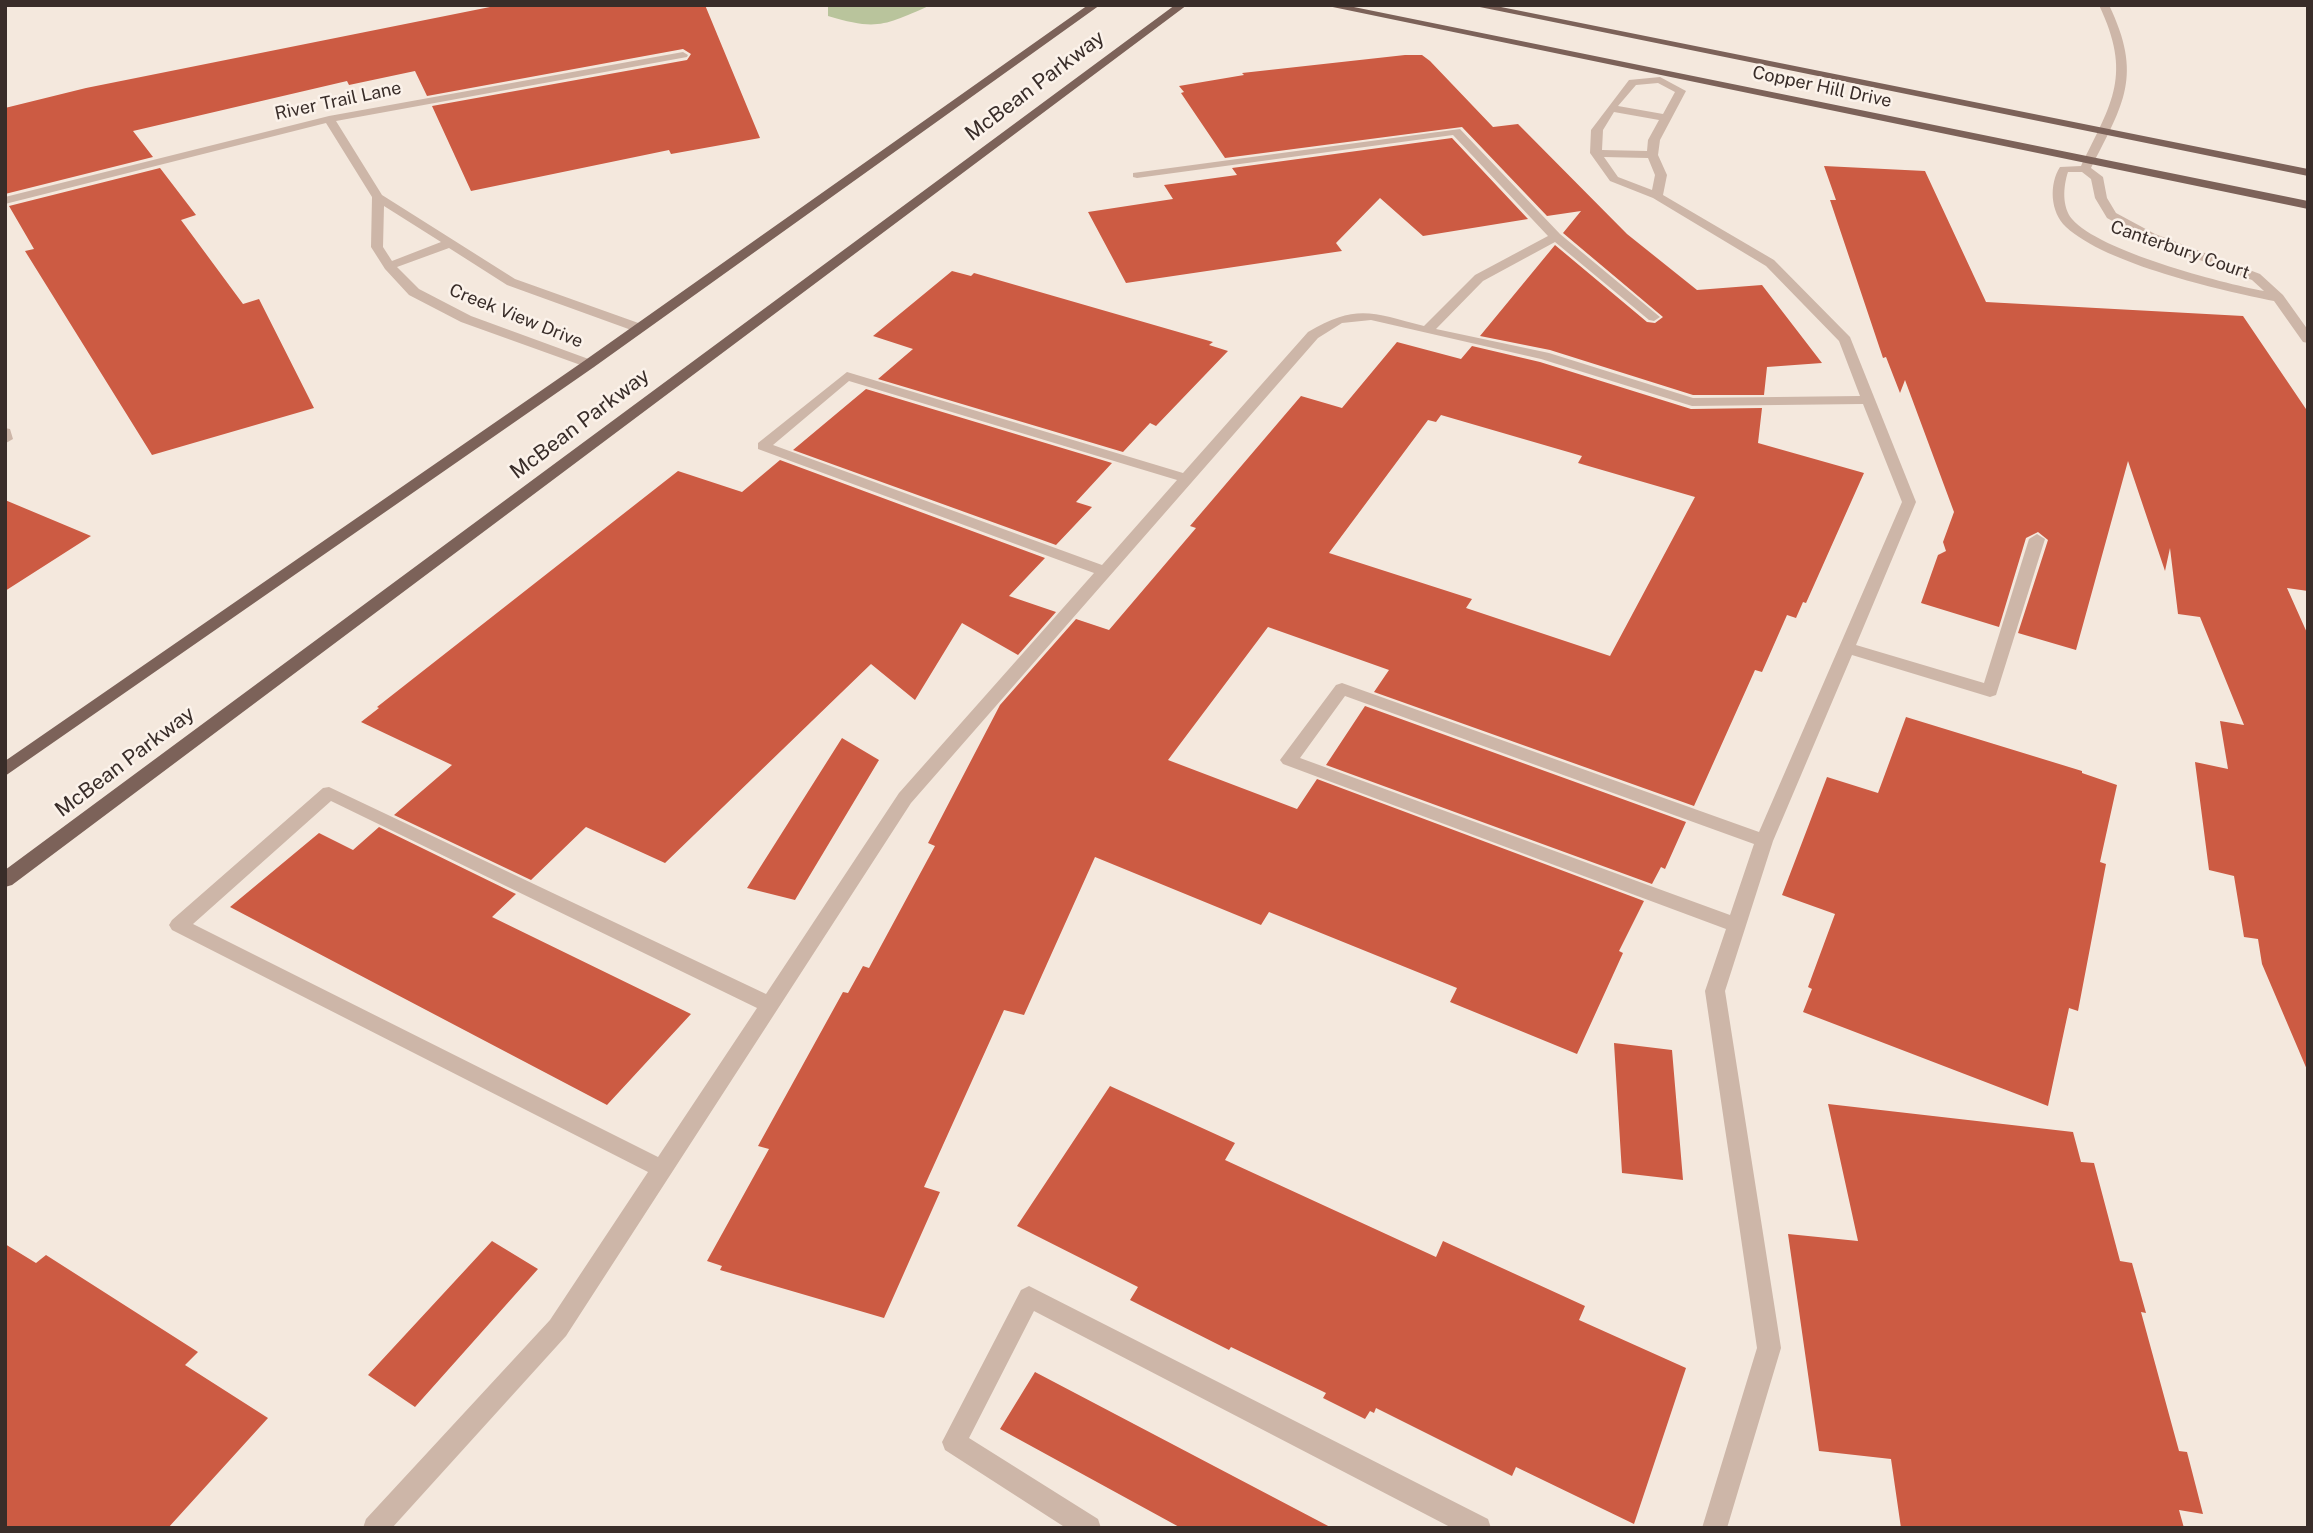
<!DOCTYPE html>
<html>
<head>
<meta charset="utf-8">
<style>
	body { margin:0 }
	#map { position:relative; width:2313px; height:1533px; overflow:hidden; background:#f4e8dd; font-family:"Public Sans",sans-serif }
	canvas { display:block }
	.frame { position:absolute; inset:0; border:7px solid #392d29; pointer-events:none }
</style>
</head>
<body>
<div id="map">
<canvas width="2313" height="1533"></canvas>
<div class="frame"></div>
</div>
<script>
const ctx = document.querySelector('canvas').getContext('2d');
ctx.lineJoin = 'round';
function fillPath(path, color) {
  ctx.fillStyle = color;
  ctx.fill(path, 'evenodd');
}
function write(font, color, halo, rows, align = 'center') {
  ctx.font = font + ' "Public Sans",sans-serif';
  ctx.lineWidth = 5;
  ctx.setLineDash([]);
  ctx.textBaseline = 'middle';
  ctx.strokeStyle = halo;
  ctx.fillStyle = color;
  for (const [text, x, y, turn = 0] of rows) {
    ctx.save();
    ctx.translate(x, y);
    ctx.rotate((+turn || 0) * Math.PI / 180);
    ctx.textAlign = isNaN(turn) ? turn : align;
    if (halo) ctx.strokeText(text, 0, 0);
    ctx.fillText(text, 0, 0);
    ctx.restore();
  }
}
fillPath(new Path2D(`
	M828,5H931C885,25 878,31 828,16Z`), '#b9c49c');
fillPath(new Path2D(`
	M500,5H705L760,138L671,154L669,150L471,191L432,106L687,60L691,54L683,49L427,96L415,71L349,85L347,81L133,131L153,157L5,194V108L86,88Z
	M1405,55H1422L1430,61L1493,127L1518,124L1627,234L1697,290L1762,285L1822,363L1767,367L1764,395H1693L1550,350L1480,336L1555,245L1647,322L1655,323L1663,317L1563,233L1581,211L1547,216L1462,127L1225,158L1181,93L1184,92L1179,86L1244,75L1242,73Z
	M1452,138L1528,219L1423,236L1380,198L1336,243L1342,251L1126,283L1088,212L1173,199L1164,185L1237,175L1232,168Z
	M1824,166L1925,171L1986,302L2243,316L2308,412V591L2287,588L2308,635V1072L2262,964L2258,939L2244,937L2234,876L2209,870L2195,762L2228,769L2220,721L2244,725L2200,617L2178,614L2170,548L2165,571L2128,461L2076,650L2018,633L2048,540L2038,532L2026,538L1999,627L1921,603L1938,555L1946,551L1943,542L1954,512L1905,380L1900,393L1886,357L1883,358L1830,200H1836Z
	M160,168L196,215L181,220L243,304L259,299L314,408L152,455L25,251L34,249L9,206Z
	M952,271L971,276L974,273L1213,342L1209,345L1228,351L1156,426L1150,423L1123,452L878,379L913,349L873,336Z
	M1397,342L1461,359L1472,346L1540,362L1691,409L1762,408L1758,443L1864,473L1806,603L1803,602L1796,618L1787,615L1762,672L1755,670L1694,806L1374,692L1389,670L1268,627L1168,760L1297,809L1317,779L1644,901L1619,951L1623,953L1577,1054L1450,1002L1457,988L1269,912L1261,925L1095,857L1024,1015L1004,1010L924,1187L940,1192L884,1318L720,1270L722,1266L707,1261L769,1149L758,1146L843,992L848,993L863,966L869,968L935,846L928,843L1000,705L1076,619L1109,630L1196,528L1190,526L1301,396L1342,408ZM1441,415L1582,456L1578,463L1695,497L1610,656L1466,608L1472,599L1329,553L1428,420L1436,422Z
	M866,389L1112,463L1076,502L1092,507L1056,545L793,450Z
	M780,460L1045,558L1009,596L1056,612L1018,655L962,623L915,700L871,664L665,863L586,827L531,880L394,815L452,765L361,722L379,708L377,707L678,471L742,492Z
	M5,500L91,536L5,591Z
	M1365,706L1686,822L1665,869L1661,867L1652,884L1326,765Z
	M1906,717L2082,771V773L2117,785L2100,862L2106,864L2078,1011L2069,1008L2048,1106L1803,1012L1812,989L1808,987L1835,914L1782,895L1827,777L1878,793Z
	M842,738L879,760L795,900L747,888Z
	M379,827L516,894L492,917L691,1014L607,1105L230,907L319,833L353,850Z
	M1614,1043L1672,1050L1683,1180L1622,1173Z
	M1110,1086L1235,1143L1225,1160L1436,1257L1443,1241L1585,1306L1579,1320L1686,1368L1634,1524L1516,1467L1512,1476L1376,1408L1374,1413L1370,1411L1365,1419L1323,1398L1326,1393L1231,1347L1229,1350L1130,1300L1138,1287L1017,1226Z
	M1828,1104L2073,1132L2081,1162L2094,1163L2120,1261L2132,1263L2146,1313L2141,1312L2179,1451L2187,1452L2203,1514L2179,1510L2184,1528H1901L1891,1459L1819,1451L1788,1234L1858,1241Z
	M492,1241L538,1269L415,1407L368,1375Z
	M5,1244L36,1263L46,1255L198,1352L185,1365L268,1418L168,1528H5Z
	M1035,1372L1332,1528H1181L1000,1429Z`), '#cc5b43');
fillPath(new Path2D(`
	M2099,5H2109C2143,76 2124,103 2091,168L2103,177L2107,198L2116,213L2155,234L2260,274L2283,295L2308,330V343L2303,342L2274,301C2219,290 2106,264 2066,227C2050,212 2049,184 2060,167L2081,166C2113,101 2132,75 2099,5ZM2068,172H2082L2091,179L2095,198L2107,218L2147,240L2252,280L2264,291C2221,283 2099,251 2072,219C2062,207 2063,187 2068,172Z
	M683,52L688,55L687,57L336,121L382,195L515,279L644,325V331H634L507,285L449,248L397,267L419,289L471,316L594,361V367L589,368L461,322L409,295L385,269L371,247L372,197L326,123L5,204V197L329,116ZM384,206L441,242L392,261L383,247Z
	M1660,77L1686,91L1660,140L1658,155L1667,175L1663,195L1774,260L1850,337L1916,502L1856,645L1984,683L2029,539L2037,534L2045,539L1996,695L1990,697L1852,655L1773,841L1725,991L1781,1348L1727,1528H1702L1757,1348L1705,991L1726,929L1283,764L1280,760L1336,685L1342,683L1759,832L1902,502L1863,404L1692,406L1541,359L1371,320L1342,323L1318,338L911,803L566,1336L392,1528H363L366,1519L550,1320L648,1172L172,930L169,925L172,920L323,788L329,787L766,994L899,793L1094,573L758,449V443L847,372L1183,473L1308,332C1357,303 1373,313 1424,326L1475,275L1548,236L1453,135L1137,178L1133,177V173L1460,129L1560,234L1660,317L1654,321L1649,320L1555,242L1483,281L1436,329L1549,353L1693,398L1860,396L1839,341L1766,266L1653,198L1610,181L1590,153L1591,130L1629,80ZM1658,83L1675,92L1663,114L1618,106L1636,85ZM1614,112L1659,120L1648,140L1647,151L1602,150L1603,130ZM1604,157L1648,158L1655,175L1652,190L1618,177ZM849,381L1177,480L1102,565L773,445ZM1345,696L1754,844L1730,915L1300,758ZM331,801L757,1008L658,1157L193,924Z
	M5,428L10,429L13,439L6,443Z
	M1029,1286L1488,1519L1491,1528H1452L1034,1311L969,1438L1098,1519L1101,1528H1066L945,1450L942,1442L1021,1290Z`), '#cdb6a8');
fillPath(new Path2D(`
	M1088,5H1100L594,367L5,776V761L584,361Z
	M1175,5H1187L12,885L5,887V870Z
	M1323,5H1344L2308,201V209Z
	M1470,5H1491L2308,169V176Z`), '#7c6259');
write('18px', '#392d29', '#fbf2ea', [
	["Copper Hill Drive",1822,87,12],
	["River Trail Lane",338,101,-12],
	["Canterbury Court",2180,250,19],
	["Creek View Drive",516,316,22]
]);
write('21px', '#392d29', '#fbf2ea', [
	["McBean Parkway",1035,86,-37],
	["McBean Parkway",580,424,-37],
	["McBean Parkway",125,762,-37]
]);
</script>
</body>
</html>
